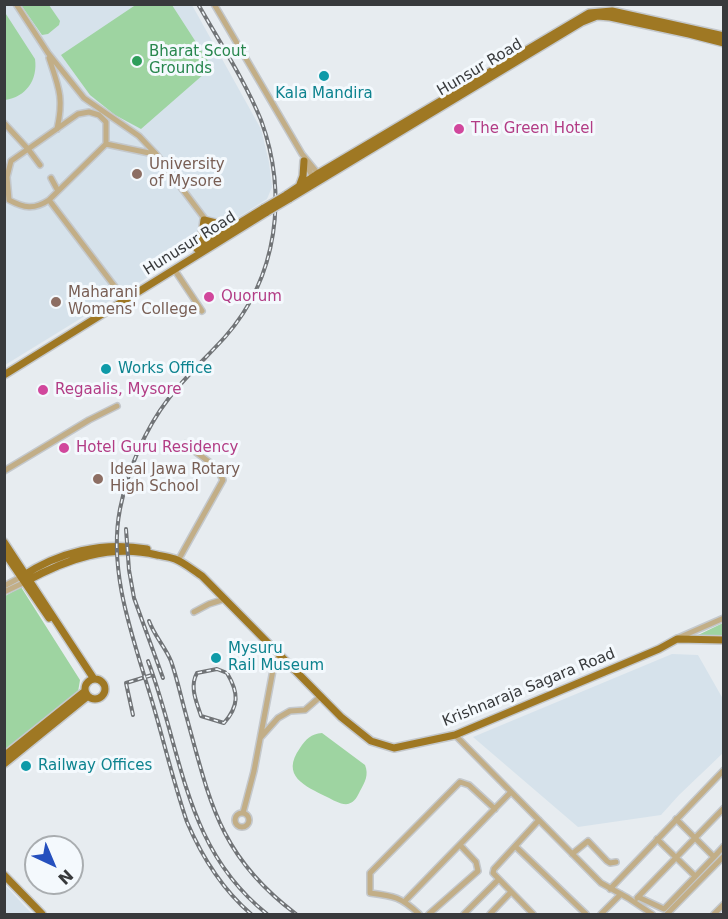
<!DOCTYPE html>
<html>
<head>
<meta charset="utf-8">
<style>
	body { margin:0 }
	#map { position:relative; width:728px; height:919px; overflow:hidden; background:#e7ecf0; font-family:"DejaVu Sans",sans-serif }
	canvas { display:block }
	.frame { position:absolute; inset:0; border:6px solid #383a3c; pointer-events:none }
	.north { position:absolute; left:24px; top:835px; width:60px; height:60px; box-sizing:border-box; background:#f4f9fd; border:2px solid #a9adb0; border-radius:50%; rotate:136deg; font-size:16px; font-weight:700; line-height:24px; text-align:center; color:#383a3c }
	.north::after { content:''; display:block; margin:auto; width:21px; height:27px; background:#2550be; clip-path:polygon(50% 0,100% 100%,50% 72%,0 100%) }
</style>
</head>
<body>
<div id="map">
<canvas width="728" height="919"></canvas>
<div class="frame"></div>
<div class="north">N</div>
</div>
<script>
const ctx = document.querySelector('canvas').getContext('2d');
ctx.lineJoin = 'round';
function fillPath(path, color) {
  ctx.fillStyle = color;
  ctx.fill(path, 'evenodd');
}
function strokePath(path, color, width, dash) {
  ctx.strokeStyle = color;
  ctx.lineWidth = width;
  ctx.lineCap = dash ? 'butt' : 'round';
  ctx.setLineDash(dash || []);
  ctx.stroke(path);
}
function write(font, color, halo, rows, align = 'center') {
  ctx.font = font + ' "DejaVu Sans",sans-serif';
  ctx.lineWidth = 6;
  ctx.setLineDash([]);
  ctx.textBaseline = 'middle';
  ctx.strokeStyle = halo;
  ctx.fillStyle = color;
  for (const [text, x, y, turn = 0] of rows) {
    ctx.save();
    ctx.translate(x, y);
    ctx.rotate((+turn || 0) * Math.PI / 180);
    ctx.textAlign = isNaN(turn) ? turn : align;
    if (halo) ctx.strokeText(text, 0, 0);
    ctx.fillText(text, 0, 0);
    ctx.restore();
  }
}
fillPath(new Path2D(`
	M5,5H192L261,129L269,162L272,187L267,199L209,236L210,239L5,365Z
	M672,654L698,655L723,699V753L679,795L661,815L578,827L473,737Z
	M5,885L32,914H5Z`), '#d6e2eb');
fillPath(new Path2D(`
	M137,4L172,5L212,67L141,129L115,115L90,95L61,55Z
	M21,5H49L60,21L59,25L48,34L42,35Z
	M4,11L35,59C38,80 26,97 5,100Z
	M21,587L80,680L77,698L5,757V596Z
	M723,623V637L696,636Z
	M322,733L365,765C369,775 365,782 360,791C357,797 355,802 348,804C341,805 333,800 327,797C305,786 280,776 300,748C306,739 311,734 322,733Z`), '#9ed4a1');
const minor = new Path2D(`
	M16,4L48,53L84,98L139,136L156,154L220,239
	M214,4L302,154L320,176
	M49,58C59,88 64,98 57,129
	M89,112L99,115L106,122V144L49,200C34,210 24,208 9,200L7,177L11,161L78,114Z
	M4,123L28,149L40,165
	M106,144L154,154
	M304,161L314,179
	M51,178L58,191
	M49,200L125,300
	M174,269L202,311
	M4,471L89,420L117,406
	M180,557L223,480L216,467L185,444
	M4,586L21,577
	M4,592L25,582
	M194,612L209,604L225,599
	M678,638L724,618
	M455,735L601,883L628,898L652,914
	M261,737L278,718L290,711L305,710L321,696
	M235 820a7 7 0 1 1 14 0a7 7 0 1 1-14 0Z
	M243,813L254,771L273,670L280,654
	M657,839L695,876
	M515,846L586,914
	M572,854L588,841L607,861L610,863L616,862
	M714,857L724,846
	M610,889L724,770
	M638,897L664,909L714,857L676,819
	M637,898L724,808
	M405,901L510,793
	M419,914C401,897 394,896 370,893V873L460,782L469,785L495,809
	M429,914L478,871L476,862L460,845
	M464,914L498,880
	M490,914L511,892
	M533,914L493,873L494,869L539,820
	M601,914L621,894
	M667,914L724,856
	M714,914L724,904`);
const major = new Path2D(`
	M299,187L303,176L304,161
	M286,195L319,173L589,13L612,11L724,36
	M289,199L582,22L597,16L610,17L689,34L724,43
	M200,248L204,220L232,227
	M197,249L264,208
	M4,375L267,212
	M4,542L94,679
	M4,552L49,618
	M21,577C58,552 103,541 147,549
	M25,582C66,559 110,544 157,555C163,556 170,557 175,559C185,563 194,571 202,576L341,717L371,741L394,748L455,735L659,649L677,639L724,640
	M85 689a10 10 0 1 1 20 0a10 10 0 1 1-20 0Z
	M4,756L85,691
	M4,764L88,696
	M4,875L42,914`);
strokePath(minor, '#c4c8cc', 8);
strokePath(major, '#c4c8cc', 10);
strokePath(minor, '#c2ae87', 5);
strokePath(major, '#9f7823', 7);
const rail = new Path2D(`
	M198,4C219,41 245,81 261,120C288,194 278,277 225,337C206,358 186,376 169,398C145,429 128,469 120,509C107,575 136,645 154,708C165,746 174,784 187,822C202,857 222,889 251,914
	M126,529L129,570L134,598L163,678
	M149,621C154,635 165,647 171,661C177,678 181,697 186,715C210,802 219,856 296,914
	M148,661C183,754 184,848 267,914
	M217,669L227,673C239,693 239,706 224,723L201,716C197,703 189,687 197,673Z
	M133,715L126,683L152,675`);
strokePath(rail, '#717477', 4);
strokePath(rail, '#f4f9fd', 1.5, [4.5]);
const majorBridge = new Path2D(`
	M264,208L286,195
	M267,212L289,199`);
strokePath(majorBridge, '#c4c8cc', 10, []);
strokePath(majorBridge, '#9f7823', 7);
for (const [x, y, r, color] of [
	[137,61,6,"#2e9e5b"],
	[324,76,6,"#0f9aa8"],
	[459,129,6,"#d1479c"],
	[137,174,6,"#8d6e63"],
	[209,297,6,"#d1479c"],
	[56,302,6,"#8d6e63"],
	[106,369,6,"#0f9aa8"],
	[43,390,6,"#d1479c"],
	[64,448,6,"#d1479c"],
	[98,479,6,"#8d6e63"],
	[216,658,6,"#0f9aa8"],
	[26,766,6,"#0f9aa8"]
]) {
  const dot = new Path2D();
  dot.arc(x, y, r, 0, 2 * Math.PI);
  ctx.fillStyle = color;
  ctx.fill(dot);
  strokePath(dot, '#f4f9fd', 2);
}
write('15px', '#27864d', '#f4f9fd', [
	["Bharat Scout",149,52],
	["Grounds",149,69]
], 'left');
write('15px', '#383a3c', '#f4f9fd', [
	["Hunsur Road",480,68,-31],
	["Hunusur Road",190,244,-32],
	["Krishnaraja Sagara Road",529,688,-22]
]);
write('15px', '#0d838f', '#f4f9fd', [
	["Kala Mandira",324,94,"center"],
	["Works Office",118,369],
	["Mysuru",228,649],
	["Rail Museum",228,666],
	["Railway Offices",38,766]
], 'left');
write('15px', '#b23c85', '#f4f9fd', [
	["The Green Hotel",471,129],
	["Quorum",221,297],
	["Regaalis, Mysore",55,390],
	["Hotel Guru Residency",76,448]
], 'left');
write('15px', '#785e54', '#f4f9fd', [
	["University",149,165],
	["of Mysore",149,182],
	["Maharani",68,293],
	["Womens' College",68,310],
	["Ideal Jawa Rotary",110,470],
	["High School",110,487]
], 'left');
</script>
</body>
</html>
